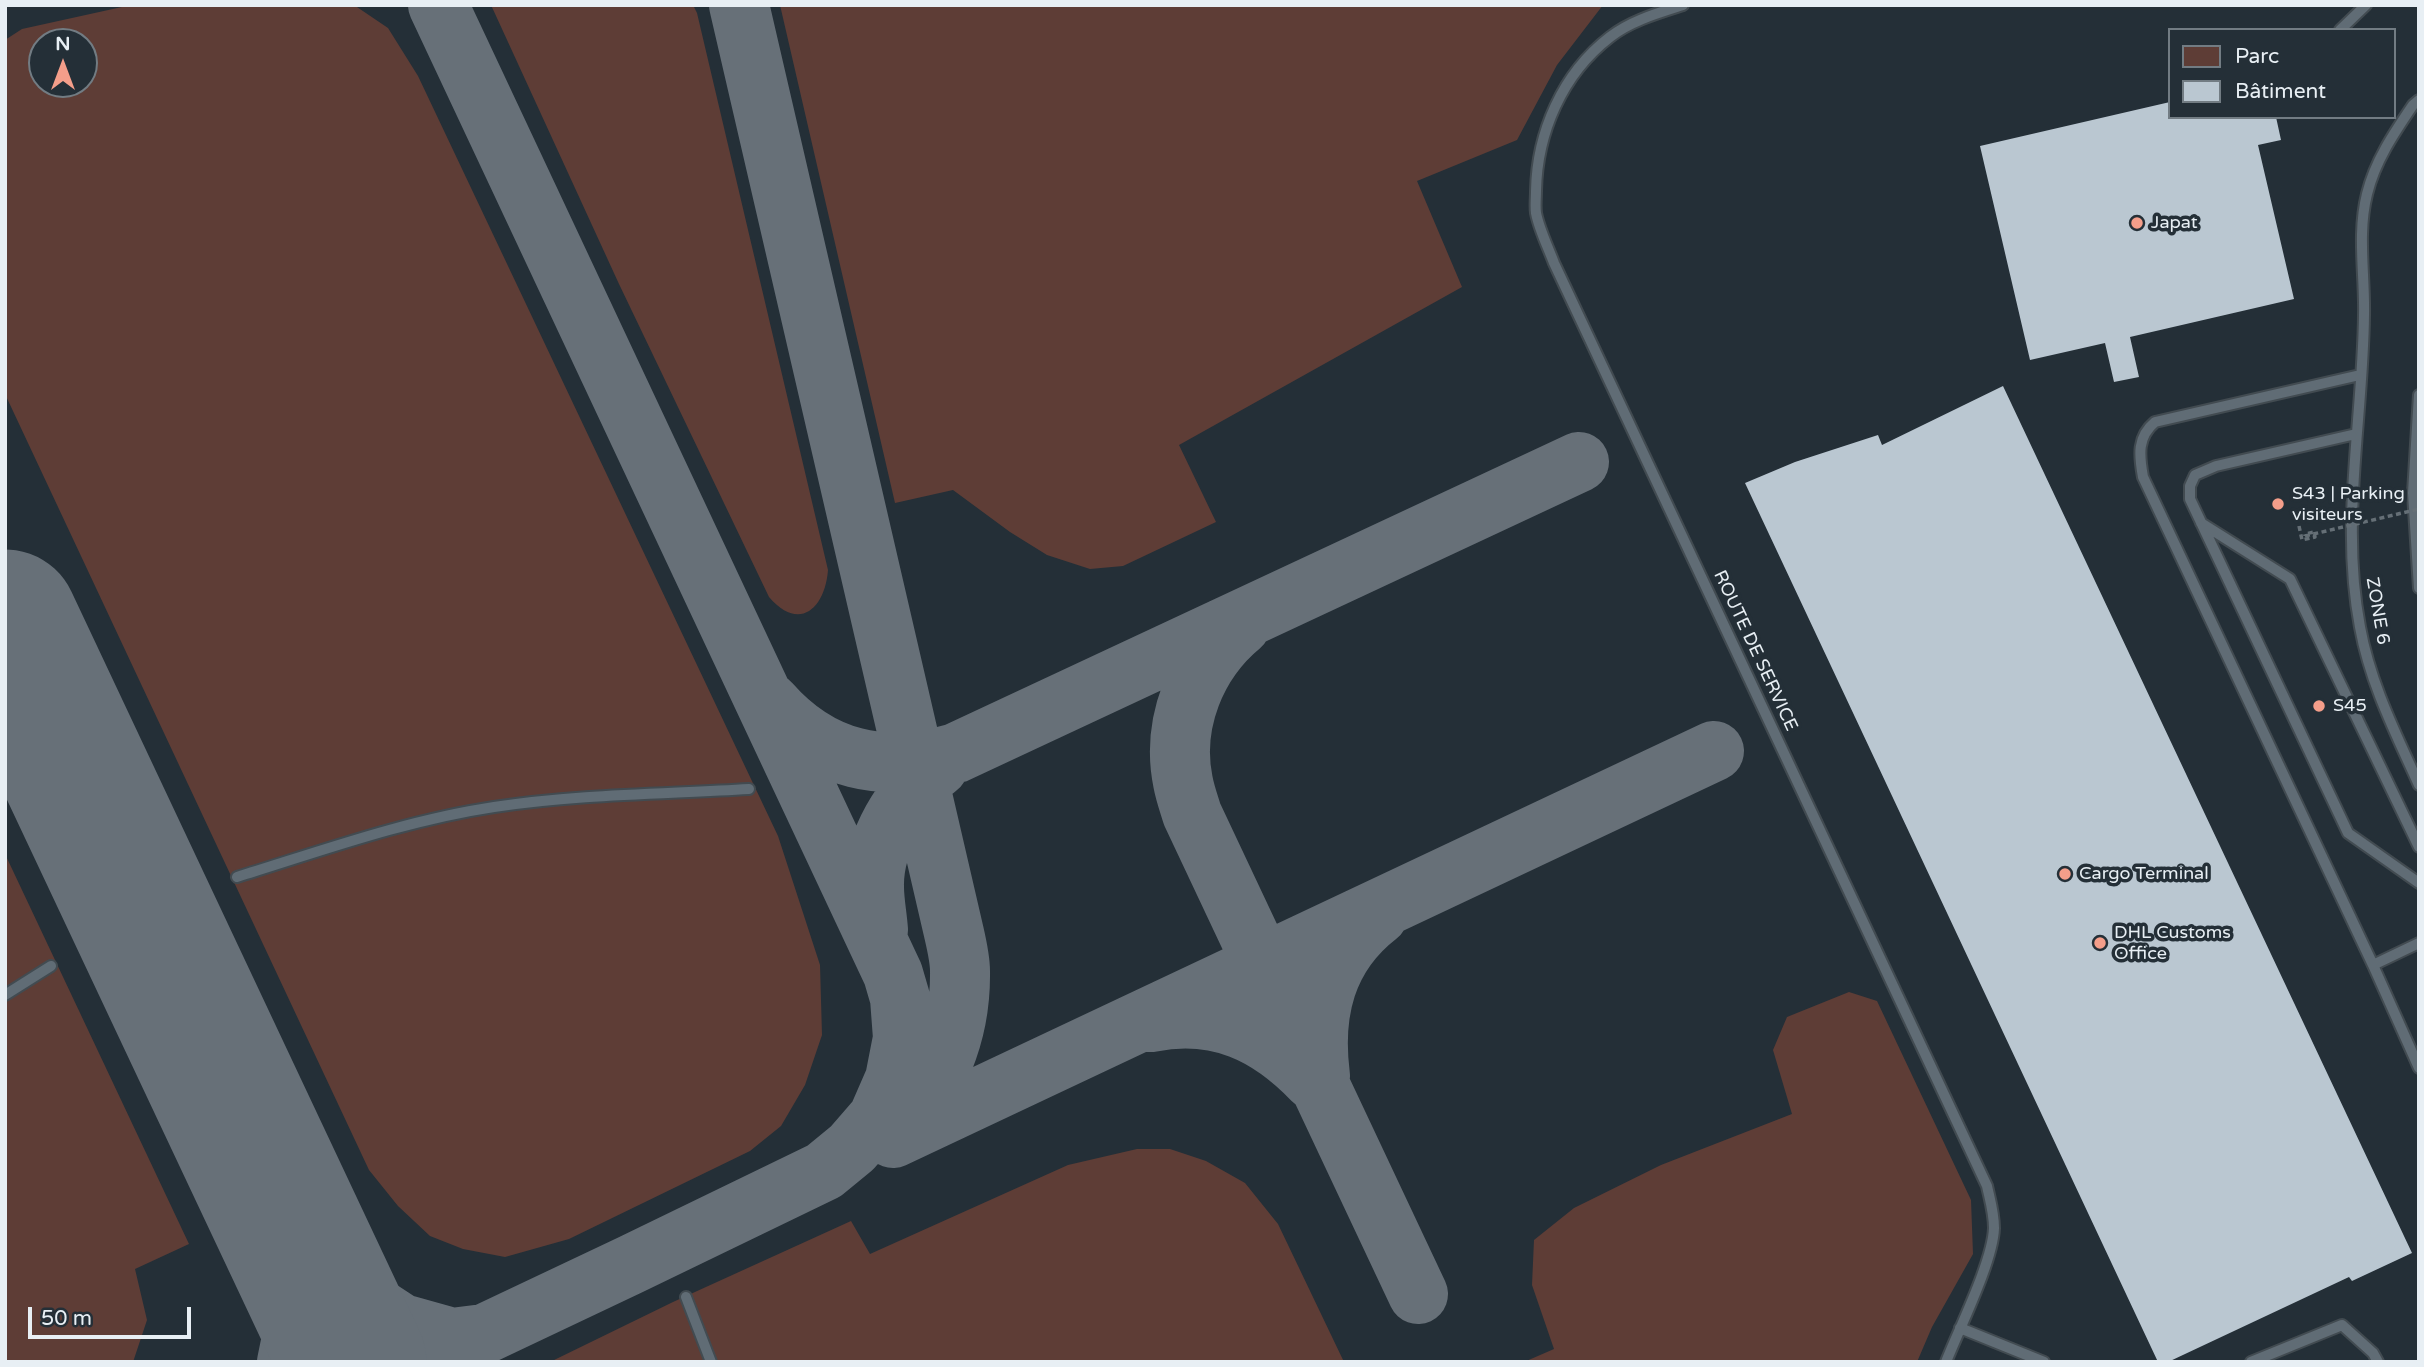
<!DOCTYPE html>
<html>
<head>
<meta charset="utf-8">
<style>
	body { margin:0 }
	#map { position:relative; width:2424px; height:1367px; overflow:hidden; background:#242f37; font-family:"Varela Round",sans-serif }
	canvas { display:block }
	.frame { position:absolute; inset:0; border:7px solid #e8eff4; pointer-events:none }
	.legend { position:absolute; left:2168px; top:28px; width:228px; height:91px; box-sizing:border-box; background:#242f37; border:2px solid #727c83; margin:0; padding:9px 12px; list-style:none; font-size:21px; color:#e8eff4 }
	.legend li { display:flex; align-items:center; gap:14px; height:35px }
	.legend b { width:35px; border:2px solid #727c83 }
	.north { position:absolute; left:28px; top:28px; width:70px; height:70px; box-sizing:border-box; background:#242f37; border:2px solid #727c83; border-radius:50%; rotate:0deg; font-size:19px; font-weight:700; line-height:28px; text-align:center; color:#e8eff4 }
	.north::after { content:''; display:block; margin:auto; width:24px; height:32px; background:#f49e8a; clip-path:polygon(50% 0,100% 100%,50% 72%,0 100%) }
	.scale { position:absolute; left:28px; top:1307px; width:163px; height:32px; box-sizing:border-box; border:4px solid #e8eff4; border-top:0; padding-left:9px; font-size:21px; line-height:24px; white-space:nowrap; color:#e8eff4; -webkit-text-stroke:5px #242f37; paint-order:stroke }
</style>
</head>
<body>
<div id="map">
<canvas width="2424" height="1367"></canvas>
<div class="frame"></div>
<ul class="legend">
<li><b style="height:19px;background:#5e3d36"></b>Parc</li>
<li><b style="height:19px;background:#bac7d1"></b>Bâtiment</li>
</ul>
<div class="north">N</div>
<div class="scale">50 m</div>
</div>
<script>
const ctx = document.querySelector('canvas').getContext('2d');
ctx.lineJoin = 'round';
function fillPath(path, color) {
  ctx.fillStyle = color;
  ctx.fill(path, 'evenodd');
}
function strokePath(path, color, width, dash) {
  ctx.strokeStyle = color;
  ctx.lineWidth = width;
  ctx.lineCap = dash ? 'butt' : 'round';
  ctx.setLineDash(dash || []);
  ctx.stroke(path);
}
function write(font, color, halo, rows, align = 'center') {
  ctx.font = font + ' "Varela Round",sans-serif';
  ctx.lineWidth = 7;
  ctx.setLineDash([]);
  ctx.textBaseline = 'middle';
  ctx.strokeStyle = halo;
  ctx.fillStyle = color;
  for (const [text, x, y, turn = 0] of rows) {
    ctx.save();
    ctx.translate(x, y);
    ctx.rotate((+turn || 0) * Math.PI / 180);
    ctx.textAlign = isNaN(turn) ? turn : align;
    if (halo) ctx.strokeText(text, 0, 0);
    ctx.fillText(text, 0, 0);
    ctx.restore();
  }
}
fillPath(new Path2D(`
	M131,5H354L388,28L418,76L778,836L820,965L822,1035L805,1085L781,1126L750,1151L569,1239L505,1257L463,1249L430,1236L398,1206L369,1170L5,394V40L22,29ZM42,42H84V84H42Z
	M491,5H693L697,13L828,570C825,609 799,632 769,597L619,284Z
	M780,5H1603L1557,65L1517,140L1417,181L1462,287L1179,445L1216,522L1123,566L1090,569L1047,555L1010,532L953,490L895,503Z
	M5,854L189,1244L135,1269L147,1320L133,1362H5Z
	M1849,992L1877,1001L1971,1200L1973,1254L1932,1327L1917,1362H1524L1554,1349L1532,1285L1534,1240L1574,1208L1661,1165L1792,1114L1773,1050L1787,1017Z
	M1137,1149H1170L1206,1161L1245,1183L1278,1224L1344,1362H550L673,1302L851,1221L870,1254L1068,1165Z`), '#5e3d36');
strokePath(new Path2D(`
	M739,5L954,933C957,946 960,959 960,971C961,1031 939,1094 890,1132
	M1241,625C1196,662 1171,723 1183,782C1185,793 1189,804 1192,814L1418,1294
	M770,703C821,761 884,774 956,753L1579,462
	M878,930C877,916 874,901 874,887C873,842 903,793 938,767
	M1151,1022C1217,1009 1268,1033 1313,1080
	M1320,1076C1312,1013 1325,956 1378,915
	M893,1138L1714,751
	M270,1186L292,1228L353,1292L402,1324L452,1338L484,1334
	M278,1210L286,1231L298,1308L287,1362
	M425,1362L630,1265L824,1171L852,1148L878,1118L895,1079L903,1038L900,998L893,974L438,5`), '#677078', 60);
strokePath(new Path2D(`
	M5,623L353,1362`), '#677078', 147);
fillPath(new Path2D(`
	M2170,102V117H2276L2281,140L2258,145L2294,299L2130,337L2139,377L2114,382L2105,343L2030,360L1980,146Z
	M2003,386L2412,1253L2352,1281L2349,1277L2168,1362H2158L1745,483L1795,462L1878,435L1882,445Z`), '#bac7d1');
const service = new Path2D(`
	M1683,5C1658,13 1630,21 1610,37C1562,74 1537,133 1536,191C1536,198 1535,206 1536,213C1539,229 1548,247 1554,263L1987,1186C1990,1200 1994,1213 1994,1228C1993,1261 1959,1329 1946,1362
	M2340,30L2366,5
	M2419,100L2413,105C2394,133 2375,161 2367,194C2357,234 2365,275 2364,315C2363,419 2340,523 2360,627C2370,683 2396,734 2419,785
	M2360,375L2155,422C2137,437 2139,455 2143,477L2373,965L2419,943
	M2419,395L2413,493L2419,588
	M2356,434L2216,466L2195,475L2190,486V499L2348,833L2419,883
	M2201,523L2290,579L2419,847
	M237,877C321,851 407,820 494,807C578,794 665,794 749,789
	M2373,965L2419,1068
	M5,995L51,966
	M686,1297L711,1362
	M1960,1328L2044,1362
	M2251,1362L2342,1325L2373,1353L2378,1362`);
strokePath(service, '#424b51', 14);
strokePath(new Path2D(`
	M2299,526L2302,540L2315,537L2314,532L2305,534V536`), '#656f76', 3.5, [5, 3.5]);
strokePath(service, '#606c75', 10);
strokePath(new Path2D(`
	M2305,536L2419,509`), '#656f76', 3.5, [5, 3.5]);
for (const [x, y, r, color] of [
	[2137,223,7,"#f49e8a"],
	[2278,504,7,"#f49e8a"],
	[2319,706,7,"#f49e8a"],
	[2065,874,7,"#f49e8a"],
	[2100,943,7,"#f49e8a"]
]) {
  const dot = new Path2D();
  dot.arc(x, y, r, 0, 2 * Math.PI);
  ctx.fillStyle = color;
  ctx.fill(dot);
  strokePath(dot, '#242f37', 2.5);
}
write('18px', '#e8eff4', '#242f37', [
	["Japat",2151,223],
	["S43 | Parking",2292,494],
	["visiteurs",2292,515],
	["S45",2333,706],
	["Cargo Terminal",2079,874],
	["DHL Customs",2114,933],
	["Office",2114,954]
], 'left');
write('18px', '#e8eff4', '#242f37', [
	["ZONE 6",2377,611,80],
	["ROUTE DE SERVICE",1755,651,65]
]);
</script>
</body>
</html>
